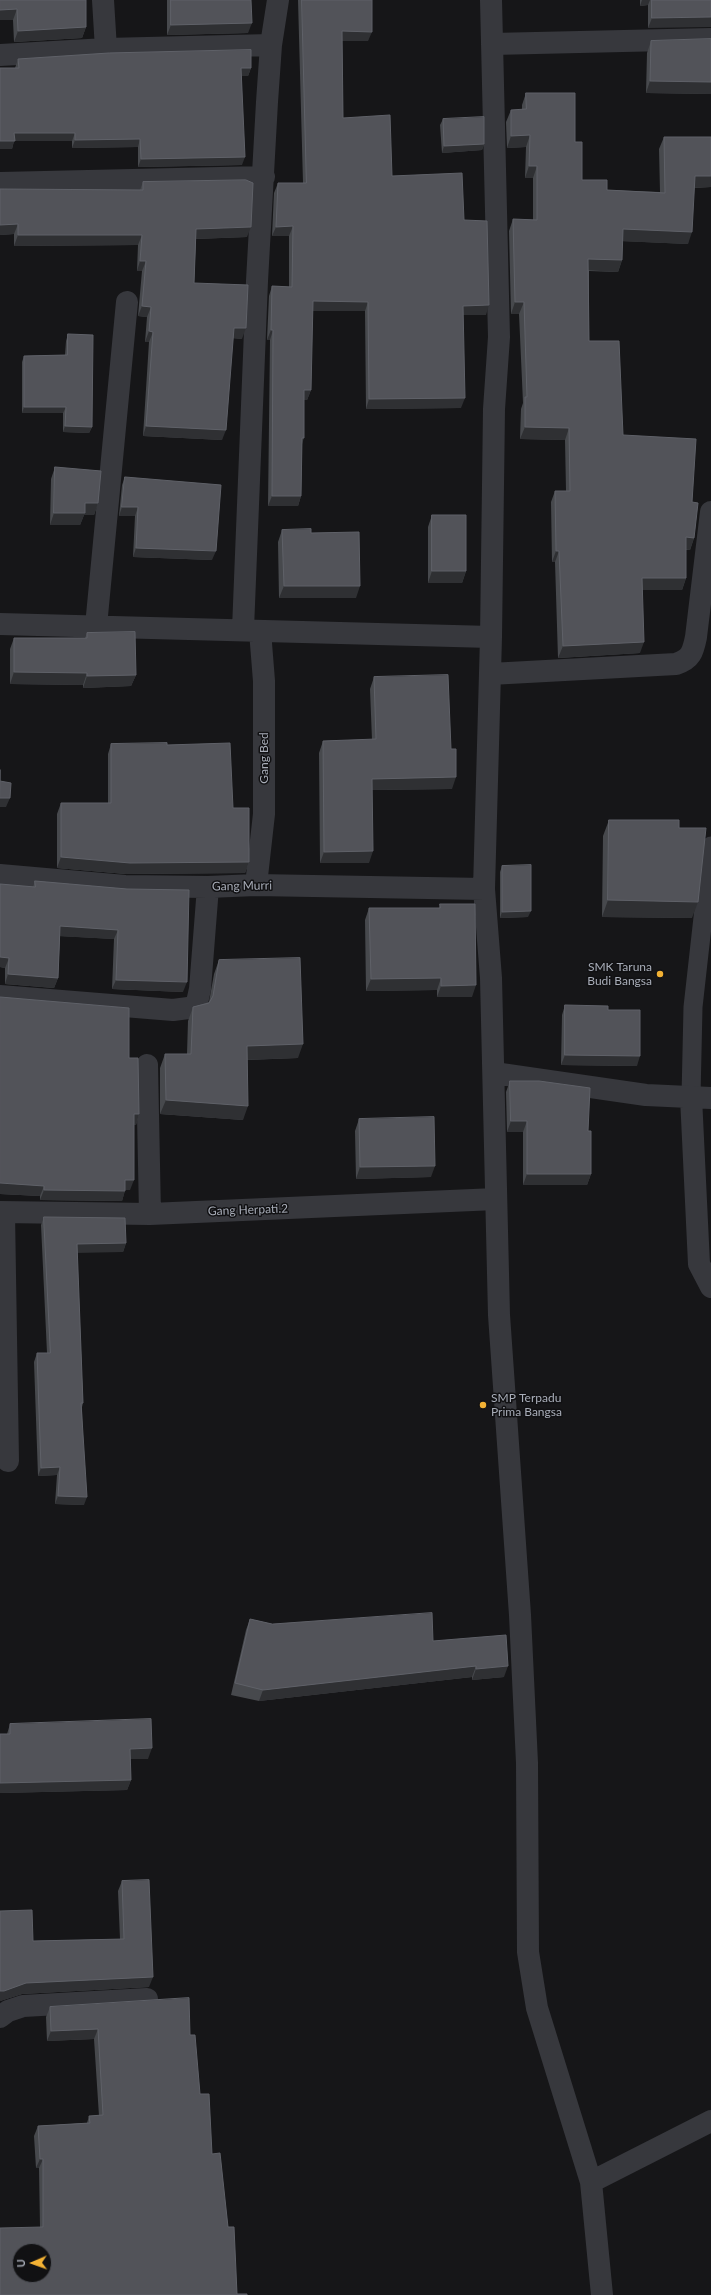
<!DOCTYPE html>
<html>
<head>
<meta charset="utf-8">
<style>
	body { margin:0 }
	#map { position:relative; width:711px; height:2295px; overflow:hidden; background:#161618; font-family:Lato,sans-serif }
	canvas { display:block }
	.north { position:absolute; left:12px; top:2243px; width:40px; height:40px; box-sizing:border-box; background:#111113; border:1px solid #4d4f55; border-radius:50%; rotate:268deg; font-size:11px; font-weight:700; line-height:16px; text-align:center; color:#a8adb8 }
	.north::after { content:''; display:block; margin:auto; width:14px; height:18px; background:#f2b134; clip-path:polygon(50% 0,100% 100%,50% 72%,0 100%) }
</style>
</head>
<body>
<div id="map">
<canvas width="711" height="2295"></canvas>
<div class="north">U</div>
</div>
<script>
const ctx = document.querySelector('canvas').getContext('2d');
ctx.lineJoin = 'round';
function strokePath(path, color, width, dash) {
  ctx.strokeStyle = color;
  ctx.lineWidth = width;
  ctx.lineCap = dash ? 'butt' : 'round';
  ctx.setLineDash(dash || []);
  ctx.stroke(path);
}
function fillPath(path, color) {
  ctx.fillStyle = color;
  ctx.fill(path, 'evenodd');
}
function write(font, color, halo, rows, align = 'center') {
  ctx.font = font + ' Lato,sans-serif';
  ctx.lineWidth = 3;
  ctx.setLineDash([]);
  ctx.textBaseline = 'middle';
  ctx.strokeStyle = halo;
  ctx.fillStyle = color;
  for (const [text, x, y, turn = 0] of rows) {
    ctx.save();
    ctx.translate(x, y);
    ctx.rotate((+turn || 0) * Math.PI / 180);
    ctx.textAlign = isNaN(turn) ? turn : align;
    if (halo) ctx.strokeText(text, 0, 0);
    ctx.fillText(text, 0, 0);
    ctx.restore();
  }
}
strokePath(new Path2D(`
	M691,1097L693,1007L711,846`), '#37383d', 19);
strokePath(new Path2D(`
	M103,0L106,49
	M491,0L499,337L494,409L491,637L484,889L491,978L499,1315L520,1615L527,1763L528,1952L537,2008L591,2182L602,2295
	M492,44L711,39
	M0,55L106,49L271,45
	M0,183L264,177
	M0,624L491,637
	M96,626L127,302
	M243,629L257,281L267,102L271,45L278,0
	M490,674L676,664C691,659 693,652 696,637L711,512
	M0,875L125,886L208,887L256,885L484,889
	M256,885L264,814V681L260,631
	M0,996L173,1010L196,1007L200,989L208,887
	M147,1065L150,1214
	M494,1073L646,1095L711,1098
	M691,1097L699,1264L711,1287
	M0,1212L150,1214L496,1199
	M4,1213L8,1461
	M0,2017L8,2011L23,2006L147,1999
	M591,2182L711,2121`), '#37383d', 22);
fillPath(new Path2D(`
	M0,0L86,27L82,38L14,42L13,20H0Z
	M167,0H251L248,33L167,35Z
	M298,0H372L368,41H342L343,118L392,176L464,220L486,315H463L461,408L366,409L365,311H312L311,390L307,400H304L302,445L301,496L298,506H268L270,340H267L269,296L272,286L289,287V236H272L274,193L278,183H303Z
	M640,0H711L648,28V5L640,6Z
	M711,39V94L646,93L647,53L651,41Z
	M18,59L251,68L248,76H242V165L138,167V147L72,148V141H14L12,149H0V68H15Z
	M526,93L575,142L582,180L607,190L660,192L659,149L664,137L711,187L694,188L688,244L622,241V260L618,272L589,271V341L623,435L692,502L694,538L690,550H686V578L682,590H642L640,653L558,658L555,562H552L551,502L555,491H566L565,440L520,439L521,409L523,403L519,314H511L509,231L513,219L533,220V178H525L526,147L507,148L506,122L511,110H522V105Z
	M443,119L484,144L482,150L442,153L440,125Z
	M143,182L247,237L196,239L194,283L242,339L233,338L222,440L143,436L149,342H145L147,317L138,316L142,271H137L138,245L14,246V234L0,235V189L140,190Z
	M68,334L92,427L89,433L63,432V413H22V362L24,356L65,355L66,341Z
	M55,467L98,503L94,515H84L80,525H50L51,479Z
	M125,477L212,560L133,557L135,516H119L122,485Z
	M432,515L466,571L462,583H428V527Z
	M282,530L311,533L356,598H279L278,542Z
	M87,633L136,675L131,686L83,688V685L10,684V649L14,638H85Z
	M374,677L452,789L372,790L369,863H320L319,753L323,741L372,740L370,689Z
	M111,744L167,745L233,808L249,862L245,873L126,874L57,868V814L61,803H108V754Z
	M609,820L679,828L692,918L602,917L603,836Z
	M502,866L528,917L500,918V872Z
	M35,881L127,889L183,992L112,989L114,939L60,936L58,978L54,988L5,984V968L0,967V884L33,887Z
	M440,904L472,997H437V990L366,991L365,920L369,908H439Z
	M219,960L298,1058L247,1060L243,1120L160,1114V1068L165,1054H187L188,1021L193,1007L209,1002L214,974Z
	M565,1005L608,1010L637,1066L561,1065L562,1015Z
	M129,1058L139,1114L136,1125H134L130,1190H125L122,1201L40,1200V1196L0,1194Z
	M510,1081L588,1131L591,1174L587,1185H523V1132H507L506,1092Z
	M359,1119L431,1177L356,1179L355,1131Z
	M44,1217L126,1243L123,1252H77L83,1403L82,1407L84,1505L55,1504L57,1475L38,1476L34,1362L37,1353H47L41,1225Z
	M250,1619L272,1624L433,1641L504,1677L472,1680V1677L259,1701L231,1695L246,1630Z
	M10,1724L148,1759H130L131,1780L127,1790L0,1793V1734H7Z
	M122,1881L149,1987L22,1994L0,2001L33,1941L120,1939L118,1891Z
	M50,2007L190,2035L200,2094L212,2154L228,2227L237,2294L0,2295L40,2227L39,2168H36L34,2136L38,2126L87,2123L89,2116H99L94,2039L47,2041L46,2017Z`), '#47494d');
fillPath(new Path2D(`
	M642,0H650L648,5L640,6Z
	M17,9L13,20H0V10Z
	M711,17V27L648,28L652,18Z
	M252,23L248,33L167,35L171,25Z
	M86,27L82,38L14,42L18,31Z
	M342,31L372,32L368,41H339Z
	M241,68H251L248,76H239Z
	M650,81L711,82V94L646,93Z
	M14,133H75L72,141H14L12,149H0V141Z
	M530,135L526,147L507,148L511,136Z
	M140,139L138,147L72,148L75,140Z
	M484,144L482,150L442,153L444,146Z
	M245,157L242,165L138,167L141,159Z
	M529,166H537L533,178H525Z
	M695,176H711V187L690,188Z
	M18,224L14,234L0,235V225Z
	M293,226L289,236H272L276,227Z
	M251,227L247,237L193,239L196,229Z
	M623,229L692,232L688,244L618,241Z
	M18,235H142L138,245L14,246Z
	M588,259L622,260L618,272L584,270Z
	M140,261H146L142,271H137Z
	M313,301L368,302L365,311H309Z
	M515,302H524L519,314H511Z
	M489,305L486,315H459L463,306Z
	M142,306L151,307L147,317L138,316Z
	M234,328H246L242,339L230,338Z
	M271,330H273L270,340H267Z
	M149,331L153,332L149,342H145Z
	M304,390H311L307,400H301Z
	M465,398L461,408L366,409L369,399Z
	M24,407H66L63,413H22Z
	M65,426L92,427L89,433L63,432Z
	M146,426L226,430L222,440L143,436Z
	M525,427L569,428L565,440L520,439Z
	M302,438H304L301,447Z
	M272,496H301L298,506H268Z
	M85,503H98L94,515H84L80,525H50L54,513Z
	M122,507H138L135,516H119Z
	M686,537L694,538L690,550L681,549Z
	M136,548L216,551L212,560L133,557Z
	M556,551H559L555,562H552Z
	M432,571H466L462,583H428Z
	M642,578H686L682,590H637Z
	M284,586H360L356,598H279Z
	M644,642L640,653L558,658L563,646Z
	M14,672L87,673L83,685L10,684Z
	M136,675L131,686L83,688L87,676Z
	M456,777L452,789L368,790L372,779Z
	M0,798H10L6,807H0Z
	M373,851L369,863H320L324,852Z
	M61,857L249,862L245,873L126,874L57,868Z
	M608,900L698,902L692,918L602,917Z
	M531,911L528,917L500,918L502,912Z
	M60,926L118,930L114,939L56,936Z
	M0,957L9,958L5,968L0,967Z
	M8,974L58,978L54,988L5,984Z
	M441,978L437,990L366,991L371,979Z
	M116,980L187,982L183,992L112,989Z
	M476,985L472,997H437L441,986Z
	M303,1044L298,1058L242,1060L247,1046Z
	M565,1055L640,1056L637,1066L561,1065Z
	M166,1100L248,1106L243,1120L160,1114Z
	M134,1114H139L136,1125H130Z
	M511,1121H527L523,1132H507Z
	M435,1166L431,1177L356,1179L360,1167Z
	M527,1174H591L587,1185H523Z
	M125,1180H134L130,1190H122Z
	M0,1183L44,1186L40,1196L0,1194Z
	M44,1190L125,1191L122,1201L40,1200Z
	M126,1243L123,1252L74,1253L77,1244Z
	M60,1467L57,1475L38,1476L41,1468Z
	M58,1496L87,1497L84,1505L55,1504Z
	M476,1666L472,1677L259,1701L263,1690Z
	M508,1666L504,1677L472,1680L476,1669Z
	M152,1748L148,1759H126L130,1749Z
	M131,1780L127,1790L0,1793V1783Z
	M153,1977L149,1987L22,1994L0,2001V1991L26,1983Z
	M98,2029L94,2039L47,2041L51,2031Z
	M40,2159H43L39,2168H36Z`), '#2f3033');
const building = new Path2D(`
	M0,0H86V27L18,31L17,9L0,10Z
	M171,0H251L252,23L171,25Z
	M302,0H372V32L342,31L343,118L390,115L392,176L462,173L464,220L487,221L489,305L463,306L465,398L369,399L368,302L313,301L311,390H304V438H302L301,496H272L273,330H271L272,286L292,287L293,226L276,227L278,183H306Z
	M652,0H711V17L652,18Z
	M711,39V82L650,81L651,41Z
	M251,50V68H241L245,157L141,159L140,139L75,140V133H14L15,141H0V68H19L18,59L109,53Z
	M526,93H575V142H582V180H607V190L665,193L664,137H711V176H695L692,232L623,229L622,260L588,259L589,341H619L623,435L696,439L692,502L698,503L694,538L686,537V578H642L644,642L563,646L559,551H556L555,491H570L569,428L525,427V397H527L524,302H515L513,219L537,220V166H529L530,135L511,136V110L526,109Z
	M484,117V144L444,146L443,119Z
	M246,180L253,183L251,227L196,229L194,283L248,285L246,328H234L226,430L146,426L153,332L149,331L151,307L142,306L146,261H140L142,235H18V224L0,225V189L143,190V182Z
	M68,334L93,335L92,427L65,426L66,407H24V356L67,355Z
	M55,467L101,471L98,503H85V513H54Z
	M125,477L221,485L216,551L136,548L138,507H122Z
	M432,515H466V571H432Z
	M311,529V533L359,532L360,586H284L282,530Z
	M135,632L136,675L87,676V673L14,672V638H87V633Z
	M448,675L451,749H456V777L372,779L373,851L324,852L323,741L376,739L374,677Z
	M167,743V745L230,743L233,808H249V862L130,863L61,857V803H111V744Z
	M0,770V781L11,783L10,798H0Z
	M609,820H679V828H706L698,902L608,900Z
	M531,865V911L502,912V866Z
	M35,881L127,889L189,890L187,982L116,980L118,930L60,926L58,978L8,974L9,958L0,957V884L35,887Z
	M440,904H475L476,985L441,986V978L371,979L369,908H440Z
	M300,958L303,1044L247,1046L248,1106L166,1100L165,1054H191L193,1007L209,1003L213,996L219,960Z
	M0,997L129,1008V1058H138L139,1114H134V1180H125V1191L44,1190V1186L0,1183Z
	M565,1005L608,1006V1010H640V1056L565,1055Z
	M510,1081H539L590,1088L588,1131H591V1174H527V1121H511Z
	M434,1117L435,1166L360,1167L359,1119Z
	M44,1217L125,1218L126,1243L77,1244L83,1403H81L87,1497L58,1496L60,1467L41,1468L37,1353H50Z
	M432,1613L433,1641L506,1635L508,1666L476,1669V1666L263,1690L235,1683L250,1619L272,1624Z
	M151,1719L152,1748L130,1749L131,1780L0,1783V1734H10V1724Z
	M149,1880L153,1977L26,1983L4,1991H0V1911L32,1910L33,1941L124,1939L122,1881Z
	M189,1998L190,2035H195L200,2094H209L212,2154L220,2153L228,2227H234L237,2294H247V2295H0V2228L43,2227V2159H40L38,2126L90,2123L89,2116L103,2115L98,2029L51,2031L50,2007ZM20,2251H44V2275H20Z`);
fillPath(building, '#525359');
strokePath(building, '#5f6168', 1);
for (const [x, y, r, color] of [
	[660,974,4,"#f2b134"],
	[483,1405,4,"#f2b134"]
]) {
  const dot = new Path2D();
  dot.arc(x, y, r, 0, 2 * Math.PI);
  ctx.fillStyle = color;
  ctx.fill(dot);
  strokePath(dot, '#111113', 1.5);
}
write('12px', '#a8adb8', '#111113', [
	["Gang Bed",264,758,-90],
	["Gang Murri",242,886,-1],
	["Gang Herpati.2",248,1210,-2]
]);
write('12px', '#a8adb8', '#111113', [
	["SMK Taruna",652,967],
	["Budi Bangsa",652,981],
	["SMP Terpadu",491,1398,"left"],
	["Prima Bangsa",491,1412,"left"]
], 'right');
</script>
</body>
</html>
